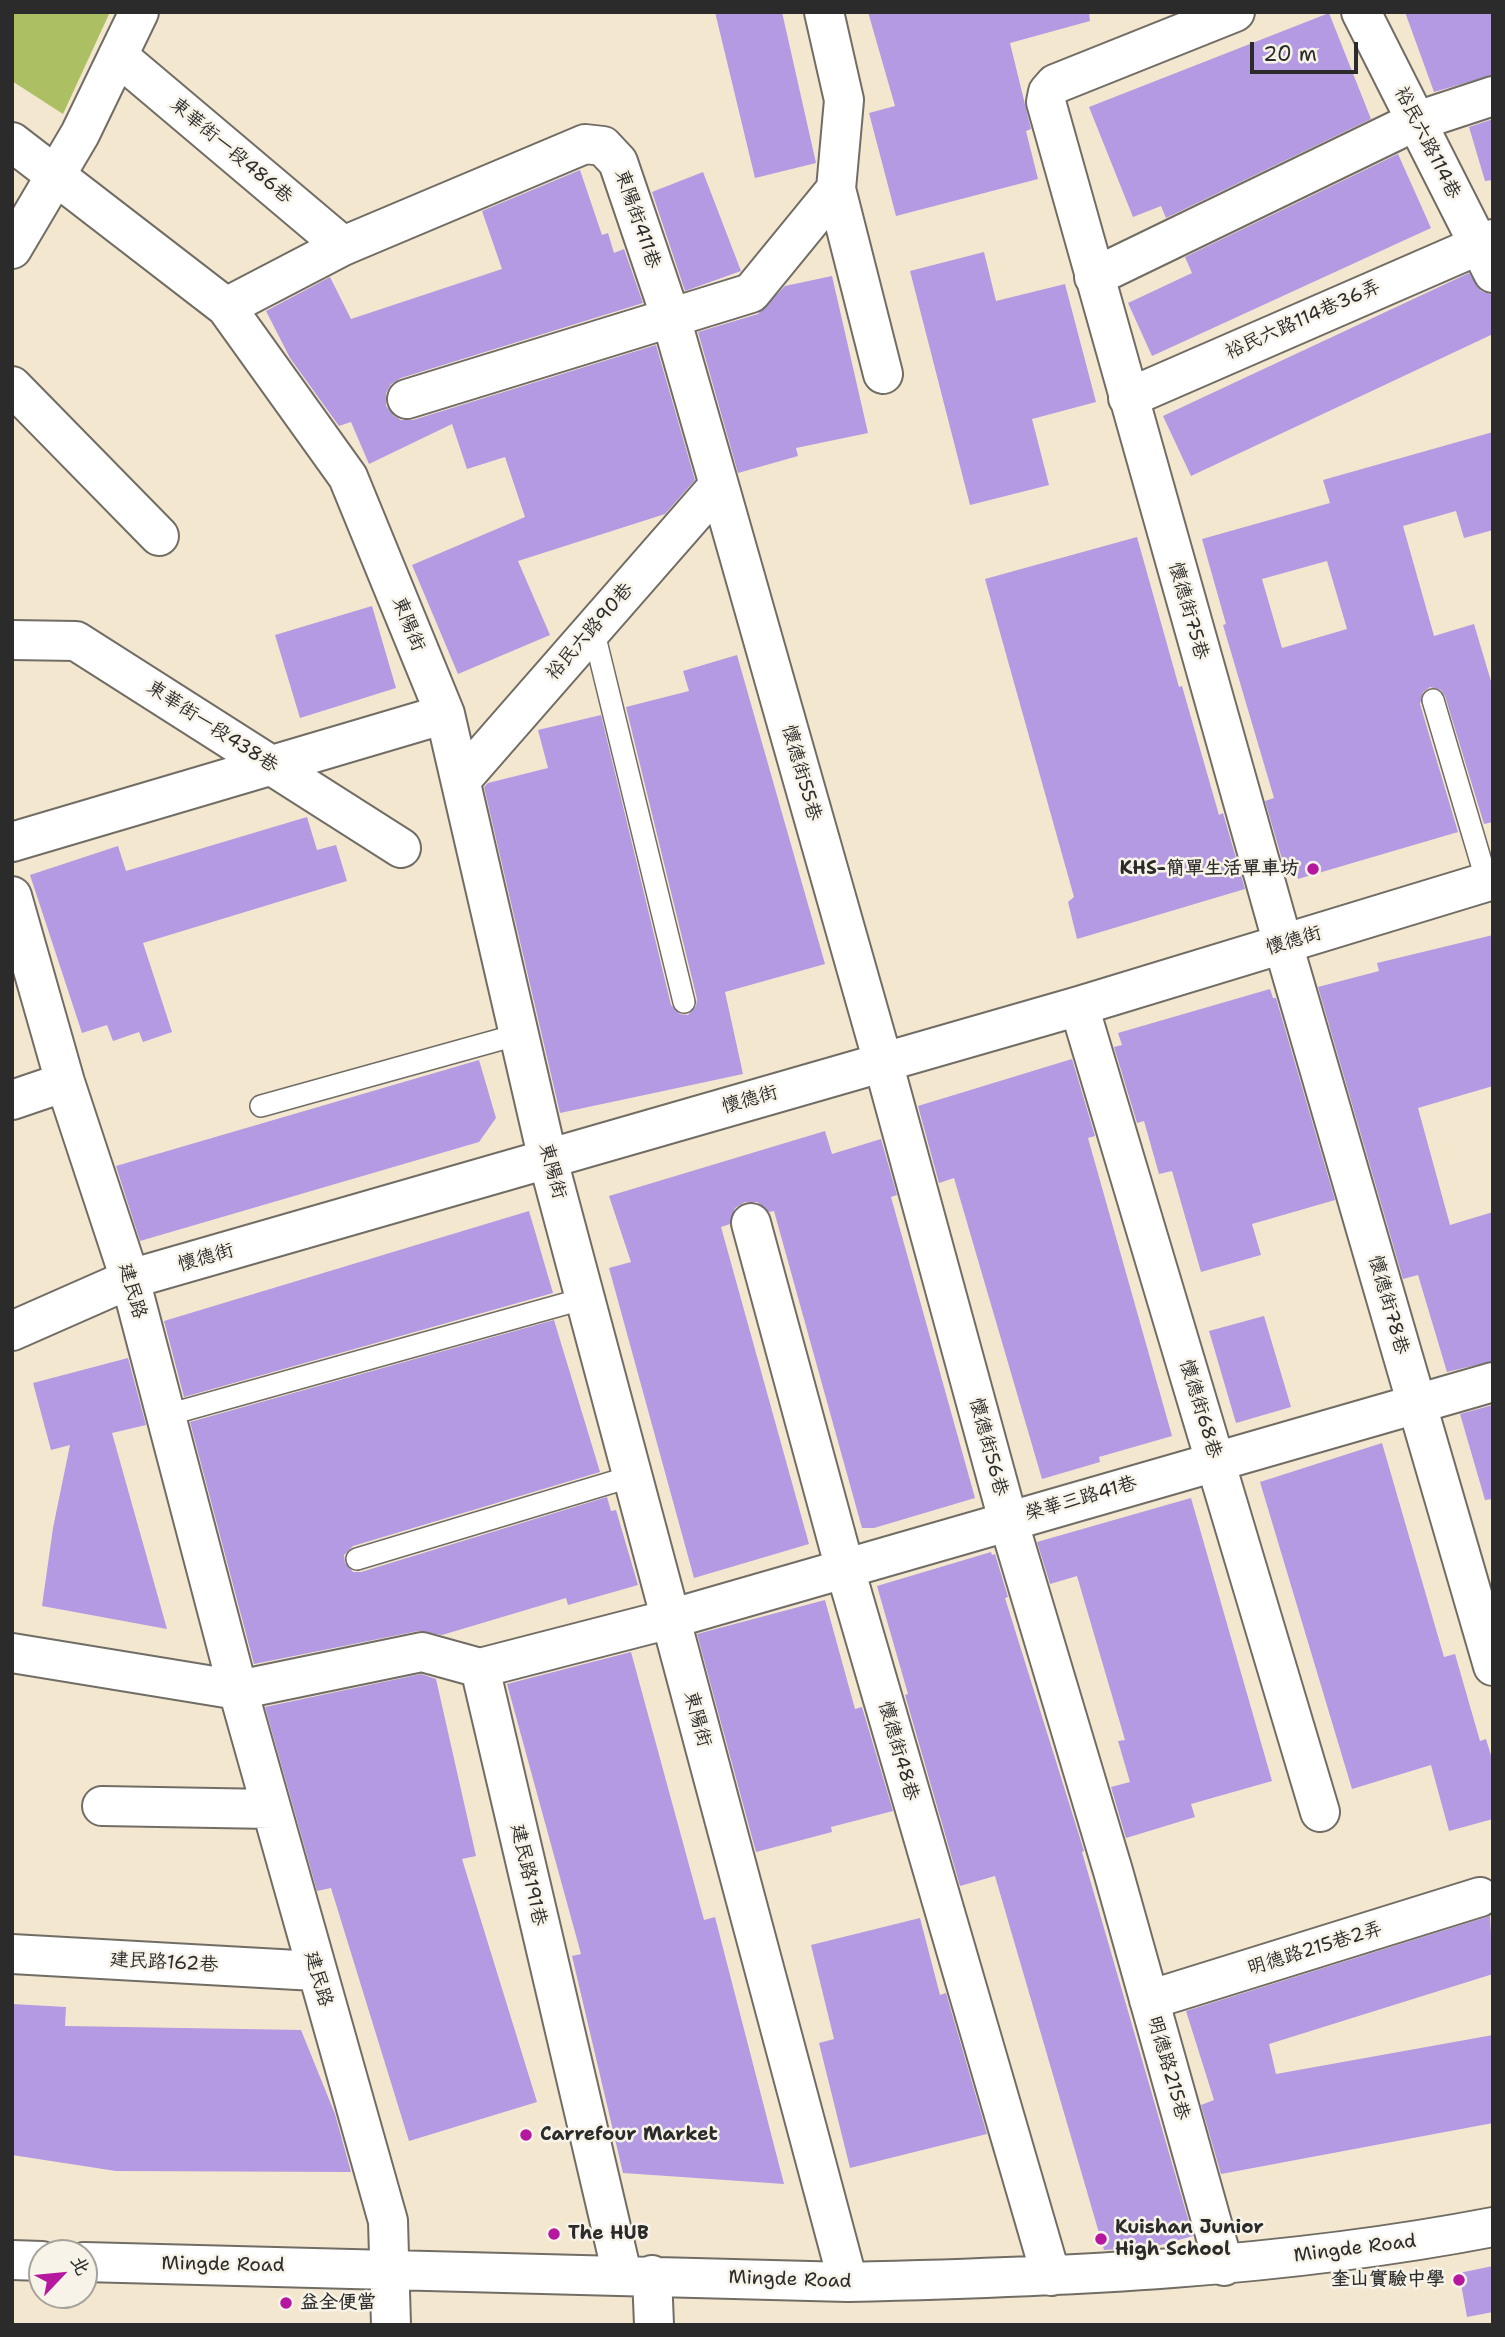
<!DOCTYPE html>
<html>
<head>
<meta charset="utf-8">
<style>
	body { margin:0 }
	#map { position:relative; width:1505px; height:2337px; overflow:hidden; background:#f3e7d0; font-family:"Shantell Sans","LXGW WenKai TC",sans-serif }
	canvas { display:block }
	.frame { position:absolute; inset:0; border:14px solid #2b2b2b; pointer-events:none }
	.north { position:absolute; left:28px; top:2239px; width:70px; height:70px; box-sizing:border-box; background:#f7f3e8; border:2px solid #a5a39c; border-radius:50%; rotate:64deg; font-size:19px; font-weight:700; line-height:28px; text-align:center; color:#2b2b2b }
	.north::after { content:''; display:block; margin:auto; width:24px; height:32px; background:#b5179e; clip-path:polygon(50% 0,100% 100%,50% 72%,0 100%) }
	.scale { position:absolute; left:1250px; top:42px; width:108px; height:32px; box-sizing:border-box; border:4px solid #2b2b2b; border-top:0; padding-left:9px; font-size:21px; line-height:24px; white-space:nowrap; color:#2b2b2b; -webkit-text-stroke:5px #f7f3e8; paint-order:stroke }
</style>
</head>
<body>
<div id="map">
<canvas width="1505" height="2337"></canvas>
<div class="frame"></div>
<div class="north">北</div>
<div class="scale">20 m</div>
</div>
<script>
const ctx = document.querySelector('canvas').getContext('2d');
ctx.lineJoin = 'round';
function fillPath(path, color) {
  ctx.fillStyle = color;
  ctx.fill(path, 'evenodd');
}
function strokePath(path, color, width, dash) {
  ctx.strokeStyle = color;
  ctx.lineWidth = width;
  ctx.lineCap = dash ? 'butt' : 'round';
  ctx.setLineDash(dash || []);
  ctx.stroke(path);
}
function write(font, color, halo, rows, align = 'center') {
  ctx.font = font + ' "Shantell Sans","LXGW WenKai TC",sans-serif';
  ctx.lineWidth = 5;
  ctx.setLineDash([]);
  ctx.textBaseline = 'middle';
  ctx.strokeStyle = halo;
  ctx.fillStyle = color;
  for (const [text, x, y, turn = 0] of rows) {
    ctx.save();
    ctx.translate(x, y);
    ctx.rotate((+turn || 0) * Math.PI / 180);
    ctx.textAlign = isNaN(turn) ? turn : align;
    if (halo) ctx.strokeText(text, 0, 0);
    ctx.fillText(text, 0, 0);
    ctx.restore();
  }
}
fillPath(new Path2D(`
	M12,12H110L63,114L12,81Z`), '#adbf63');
fillPath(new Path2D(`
	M715,12H782L816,163L755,178Z
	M868,12H1089L1090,21L1010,43L1031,129L1026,131L1038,179L896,216L869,113L895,106Z
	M1405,12H1493V75L1434,92Z
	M1329,13L1371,119L1166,218L1161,206L1133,217L1089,107Z
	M1493,119V180L1485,181L1469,127Z
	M1398,154L1431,228L1152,356L1128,303L1192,273L1185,257Z
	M580,170L602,235L608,233L614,253L624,249L643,303L401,378L391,384L386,393V406L393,415L401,420H413L656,345L695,480L665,514L518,561L550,635L458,674L412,565L525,517L505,457L467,469L452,424L369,464L351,422L339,426L290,358L266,311L330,277L351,319L502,269L482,211Z
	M703,172L741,271L685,291L652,192Z
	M984,252L996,301L1065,284L1096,402L1032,419L1049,485L970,505L910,271Z
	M1469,273L1481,291L1493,295V334L1191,476L1163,416Z
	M832,276L868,433L796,448L798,456L738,473L698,332L758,314L785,286Z
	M1493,432V530L1464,538L1456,511L1403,526L1434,636L1474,624L1493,688V822L1484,824L1445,696L1441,690L1430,687L1423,692L1420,704L1458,832L1298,879L1297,873L1287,876L1265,801L1274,798L1223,625L1226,624L1202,539L1330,503L1323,480ZM1327,561L1347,629L1282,648L1262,579Z
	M1137,537L1179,687L1182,686L1219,815L1223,813L1245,889L1077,939L1068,902L1074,897L985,579Z
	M372,606L396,688L300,718L275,635Z
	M737,655L825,964L725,992L743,1074L560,1113L484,787L488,783L548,768L538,730L601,715L671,1005L680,1014L688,1015L696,1006L697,999L626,707L689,691L683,671Z
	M307,817L317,850L336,845L347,881L143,943L172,1032L143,1042L139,1032L113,1041L107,1025L82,1033L30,875L118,846L126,871Z
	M1493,935V1086L1418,1108L1450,1225L1493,1212V1361L1447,1372L1418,1275L1403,1279L1318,987L1379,971L1377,963Z
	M1270,989L1273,998H1276L1335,1200L1252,1224L1261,1255L1201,1272L1172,1171L1159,1174L1144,1121L1137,1123L1114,1047L1122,1045L1118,1033Z
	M1072,1059L1095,1136L1088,1138L1172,1436L1099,1457L1100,1462L1042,1479L954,1178L939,1183L918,1106Z
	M479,1060L496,1118L479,1142L140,1241L116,1166Z
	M825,1131L832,1154L881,1139L897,1195L891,1197L975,1498L874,1528H862L774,1211L769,1212L757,1202H745L735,1208L730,1224L721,1227L809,1544L694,1578L609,1268L631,1262L609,1196Z
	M529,1211L553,1293L184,1397L164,1321Z
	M1264,1316L1291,1407L1236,1423L1209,1331Z
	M554,1320L600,1472L353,1546L344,1555L345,1563L353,1572H361L607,1497L611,1511L616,1510L638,1585L568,1605L566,1598L442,1635L418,1631L254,1664L190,1422Z
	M128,1358L146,1425L112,1433L167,1629L42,1606L53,1528L70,1445L51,1450L33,1383Z
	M1493,1405V1499L1485,1500L1460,1414Z
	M1382,1443L1444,1657L1455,1654L1480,1741L1486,1739L1493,1762V1819L1449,1831L1431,1765L1352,1789L1260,1482Z
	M1191,1498L1272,1781L1191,1804L1195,1817L1126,1838L1111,1787L1130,1782L1118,1741L1125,1740L1077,1576L1050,1584L1037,1542Z
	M991,1552L992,1555L995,1554L1008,1597L1005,1598L1084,1851L1082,1852L1193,2236L1153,2247L1104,2250L995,1876L960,1886L905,1695L908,1694L877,1586Z
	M825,1600L855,1709L862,1707L893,1811L831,1827L832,1832L756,1852L697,1634Z
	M631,1652L704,1920L715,1917L784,2184L623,2173L572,1956L581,1954L507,1684Z
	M421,1674L436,1679L476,1856L462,1859L537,2102L409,2141L331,1888L317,1891L265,1707Z
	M1490,1916L1493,1974L1269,2044L1276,2074L1493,2035V2123L1221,2174L1201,2105L1214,2100L1186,2011Z
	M920,1918L940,1995L946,1993L987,2134L850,2168L819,2043L834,2039L811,1945Z
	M12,2004L66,2007L65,2026L301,2030L335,2114L351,2172L116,2171L12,2155Z
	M1493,2266V2312L1467,2317L1459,2273Z`), '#b39ae2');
const lane = new Path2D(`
	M593,629L684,1002
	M1433,700L1487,882
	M261,1106L520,1034
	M167,1415L586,1298
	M357,1559L633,1476`);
const street = new Path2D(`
	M1235,12L1055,84L1048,92L1046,102L1283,944L1493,1666
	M1361,12L1493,273
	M118,56L343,246
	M12,142L226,307L348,477L445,714L548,1160L848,2282
	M836,189L883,374
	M1094,277L1414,122L1493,96
	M226,307L343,246L585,144L603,146L618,162L671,318L719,485L883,1062L1008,1520L1113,1871L1224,2266
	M12,386L159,536
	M1128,398L1493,239
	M407,399L751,293L836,189L844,100L824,12
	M12,640L76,641L401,848
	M462,779L719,485
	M12,842L445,714
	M12,896L65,1082L130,1279L238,1690L388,2221L391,2325
	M1079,1006L1320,1812
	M12,1100L65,1082
	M751,1223L845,1569L1051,2276
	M12,1331L130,1279L1079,1006L1493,880
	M12,1653L238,1690L422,1652L480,1668
	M102,1806L271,1809
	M12,1954L315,1971
	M1149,2000L1480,1897
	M12,2260L42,2261
	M84,2262L848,2282C1065,2277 1280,2268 1493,2227
	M622,2274L480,1668L670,1619L1493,1382
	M652,2275L654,2325`);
const secondary = new Path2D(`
	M12,249L80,134L139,12`);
strokePath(lane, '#716d65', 24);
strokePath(street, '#716d65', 42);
strokePath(secondary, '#716d65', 42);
strokePath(lane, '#fff', 21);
strokePath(street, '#fff', 38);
strokePath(secondary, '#fff', 38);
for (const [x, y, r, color] of [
	[1313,869,7,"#b5179e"],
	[526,2135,7,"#b5179e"],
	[554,2234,7,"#b5179e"],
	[1101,2239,7,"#b5179e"],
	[1459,2280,7,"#b5179e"],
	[286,2303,7,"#b5179e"]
]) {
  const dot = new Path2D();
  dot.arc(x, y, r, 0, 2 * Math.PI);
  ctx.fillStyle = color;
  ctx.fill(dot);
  strokePath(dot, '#f7f3e8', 2.5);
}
write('19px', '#2b2b2b', '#f7f3e8', [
	["裕民六路114巷",1427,143,63],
	["東華街一段486巷",231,151,40],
	["東陽街411巷",637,219,71],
	["裕民六路114巷36弄",1303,320,-24],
	["懷德街75巷",1188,611,74],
	["東陽街",408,624,68],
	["裕民六路90巷",590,632,-49],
	["東華街一段438巷",212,727,33],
	["懷德街55巷",801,773,74],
	["懷德街",1294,941,-17],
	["懷德街",750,1100,-16],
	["東陽街",552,1171,75],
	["懷德街",206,1258,-16],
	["建民路",132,1291,74],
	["懷德街78巷",1388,1305,74],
	["懷德街68巷",1200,1409,73],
	["懷德街56巷",988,1447,75],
	["榮華三路41巷",1081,1499,-16],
	["東陽街",697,1719,75],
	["懷德街48巷",898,1751,74],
	["建民路191巷",528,1875,77],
	["明德路215巷2弄",1315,1949,-17],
	["建民路162巷",164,1963,3],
	["建民路",318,1979,74],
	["明德路215巷",1168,2068,74],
	["Mingde Road",1355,2249,-7],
	["Mingde Road",223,2265,1],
	["Mingde Road",790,2280,2]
]);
write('bold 19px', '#2b2b2b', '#f7f3e8', [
	["KHS-簡單生活單車坊",1299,869,"right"],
	["Carrefour Market",540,2135],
	["Kuishan Junior",1115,2228],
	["High School",1115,2250],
	["The HUB",568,2234],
	["奎山實驗中學",1445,2280,"right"],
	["益全便當",300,2303]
], 'left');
</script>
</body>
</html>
